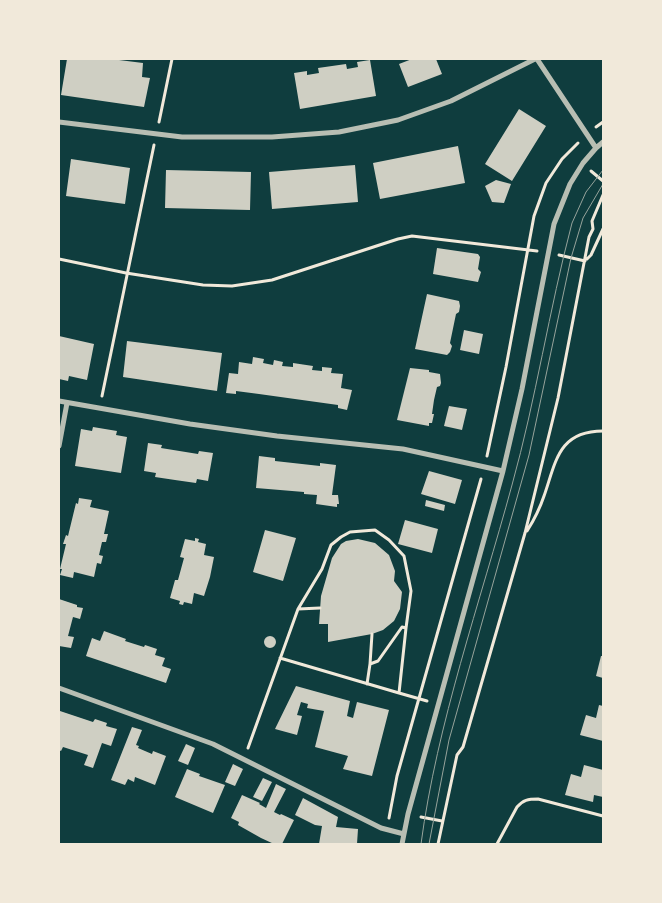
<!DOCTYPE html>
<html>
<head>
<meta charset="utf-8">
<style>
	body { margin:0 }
	#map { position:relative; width:662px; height:903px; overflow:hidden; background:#0f3d3e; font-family:"DejaVu Sans",sans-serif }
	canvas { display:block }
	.frame { position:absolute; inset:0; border:60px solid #f1e9da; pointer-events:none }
</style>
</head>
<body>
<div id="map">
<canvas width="662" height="903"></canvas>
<div class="frame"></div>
</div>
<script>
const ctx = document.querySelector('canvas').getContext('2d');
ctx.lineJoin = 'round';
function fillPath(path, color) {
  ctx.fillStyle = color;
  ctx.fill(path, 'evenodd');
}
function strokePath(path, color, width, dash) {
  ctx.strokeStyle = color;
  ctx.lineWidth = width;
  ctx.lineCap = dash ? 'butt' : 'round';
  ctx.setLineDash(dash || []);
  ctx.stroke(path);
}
fillPath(new Path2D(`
	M67,59H111L143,63L142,77L150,78L144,107L61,95Z
	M412,59H436L442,74L408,87L399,64Z
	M370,60L376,96L300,109L294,73L307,71V75L319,73L318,68L346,64L347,69L358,67L357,62Z
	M519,109L546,126L512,181L485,164Z
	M458,146L465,183L380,199L373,163Z
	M71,159L130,168L125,204L66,196Z
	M355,165L358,202L272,209L269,172Z
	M166,170L251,172L250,210L165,208Z
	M496,180L511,184L504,203L492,202L485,186Z
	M437,248L478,254L480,257L478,269L481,272L478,282L433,274Z
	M427,294L459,301L460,306L459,312L456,314L450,343L452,346L450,352L447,355L415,349Z
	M464,330L483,334L479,354L460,350Z
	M59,336L94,344L87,380L69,376L68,381L59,379Z
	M127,341L222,353L217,391L123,377Z
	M253,357L264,359L263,363L273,365L274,360L283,362L282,366L293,367V363L313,366L312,370L322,371V367L332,368L331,373L343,374L341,388L352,390L347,410L338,408V405L259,394L236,391V394L226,393L229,373L238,374L239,362L252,364Z
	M410,368L429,370V372L440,374L441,383L440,386L437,387L434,400L432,414H434L432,423H429V426L397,420Z
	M449,406L467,409L462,430L444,426Z
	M93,427L117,431L116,435L127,437L121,473L75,466L81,429L92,431Z
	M148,443L162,445L161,448L198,454L199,451L213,453L208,481L197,479L196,483L175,480L155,477L156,473L144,471Z
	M259,456L275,458V461L320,466V463L336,465L332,495H338L339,504H337V507L316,504L317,495L304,494V492L256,488Z
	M429,471L462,480L455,504L421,494Z
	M79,498L92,500L90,507L109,511L104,534H108L106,542H102L99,555L103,556L101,564L97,563L94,577L74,572L73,578L60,575L62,569H60L66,544H63L66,535L68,536L76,503L78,504Z
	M426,500L445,505L444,511L425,506Z
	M405,520L438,529L432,553L398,544Z
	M265,530L296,538L283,581L253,572Z
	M195,538L199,539L198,542L206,544L204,555L214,557L210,577L204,596L194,593L192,604L184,602L183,605L179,604L180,601L170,598L175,580H178L184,558L180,557L185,539L195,541Z
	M358,539L375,543L389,555L395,571L394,581L402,592L400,609L394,621L383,630L372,634L328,642V624H319L321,596L332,558L341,544L346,541Z
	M59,599L77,605V607L83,608L80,619L73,617L68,636L74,637L71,648L59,646Z
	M104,631L126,639L125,641L144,647L145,645L157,649L155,655L165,658L162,666L171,669L166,683L86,656L92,638L100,641Z
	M264 642a6 6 0 1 1 12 0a6 6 0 1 1-12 0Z
	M601,656H603V678L596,676Z
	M296,686L350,701L347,716L353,718L357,702L389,710L372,776L343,769L348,756L315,747L324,711L307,708L308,704L301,702L297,715L302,716L297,735L275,729Z
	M599,705L603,706V741L580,735L586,715L596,718Z
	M60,711L93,722L95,719L107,723L106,726L117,729L111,746L102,743L93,768L84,765L88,755L63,747L61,751L59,750Z
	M132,727L142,730L136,745L139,746L138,748L152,754L153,751L166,756L155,785L135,777L134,782L128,779L125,785L111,780Z
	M186,744L195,748L188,765L178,761Z
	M233,764L243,769L235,786L225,782Z
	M584,765L603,770V797L594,795L593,802L565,795L571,774L581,777Z
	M187,769L200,774L199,776L202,777L225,785L213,813L175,797Z
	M263,778L272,782L262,801L253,797Z
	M276,784L286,789L274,812L280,815L281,814L294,820L282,844H274L261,838L238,825L239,822L231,818L242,795L260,803L259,804L266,808Z
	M303,798L338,817L336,827L358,829L357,844H319L322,826L315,825L295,815Z`), '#cfcfc3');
strokePath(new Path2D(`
	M159,122L172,59
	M596,127L603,122
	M591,171L603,181
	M559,255L585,261
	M59,259L126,273L203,285L232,286L272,280L398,239L412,236L537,251
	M587,259L591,255L603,229
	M102,396L154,145
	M487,456L506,367L534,216L546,183L562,159L578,143
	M527,531C534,520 540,508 544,496C556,462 558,431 603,431
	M298,609L322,569L331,545L341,537L350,532L375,530L389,540L404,556L411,591L406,628
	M372,634L370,664L378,661L402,627L406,628L399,693L427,701
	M280,658L399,693
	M367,684L370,664
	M248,748L298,609L320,608
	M421,817L442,821
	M389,818L397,776L481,479
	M438,844L457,755L463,747L525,533L558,398L589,237L593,229L592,221L603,195
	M497,844L517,807C523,800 528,799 538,799L603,816`), '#f1e9da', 3);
strokePath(new Path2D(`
	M537,59L596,148
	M59,122L182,137H272L339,132L398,120L451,101L535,59
	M59,401L190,424L277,436L403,449L503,471
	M59,446L67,403
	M59,688L213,744L381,828L404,834
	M402,844L408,814L503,471L522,389L554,224L570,184L583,163L596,148L603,142`), '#b8beb3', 5);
strokePath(new Path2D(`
	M421,844C437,723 480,603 512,485C536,399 549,310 572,223L586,192L603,170
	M429,844L449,740L529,455L571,258L583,218L603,184`), '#97a49c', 1);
</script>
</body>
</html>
